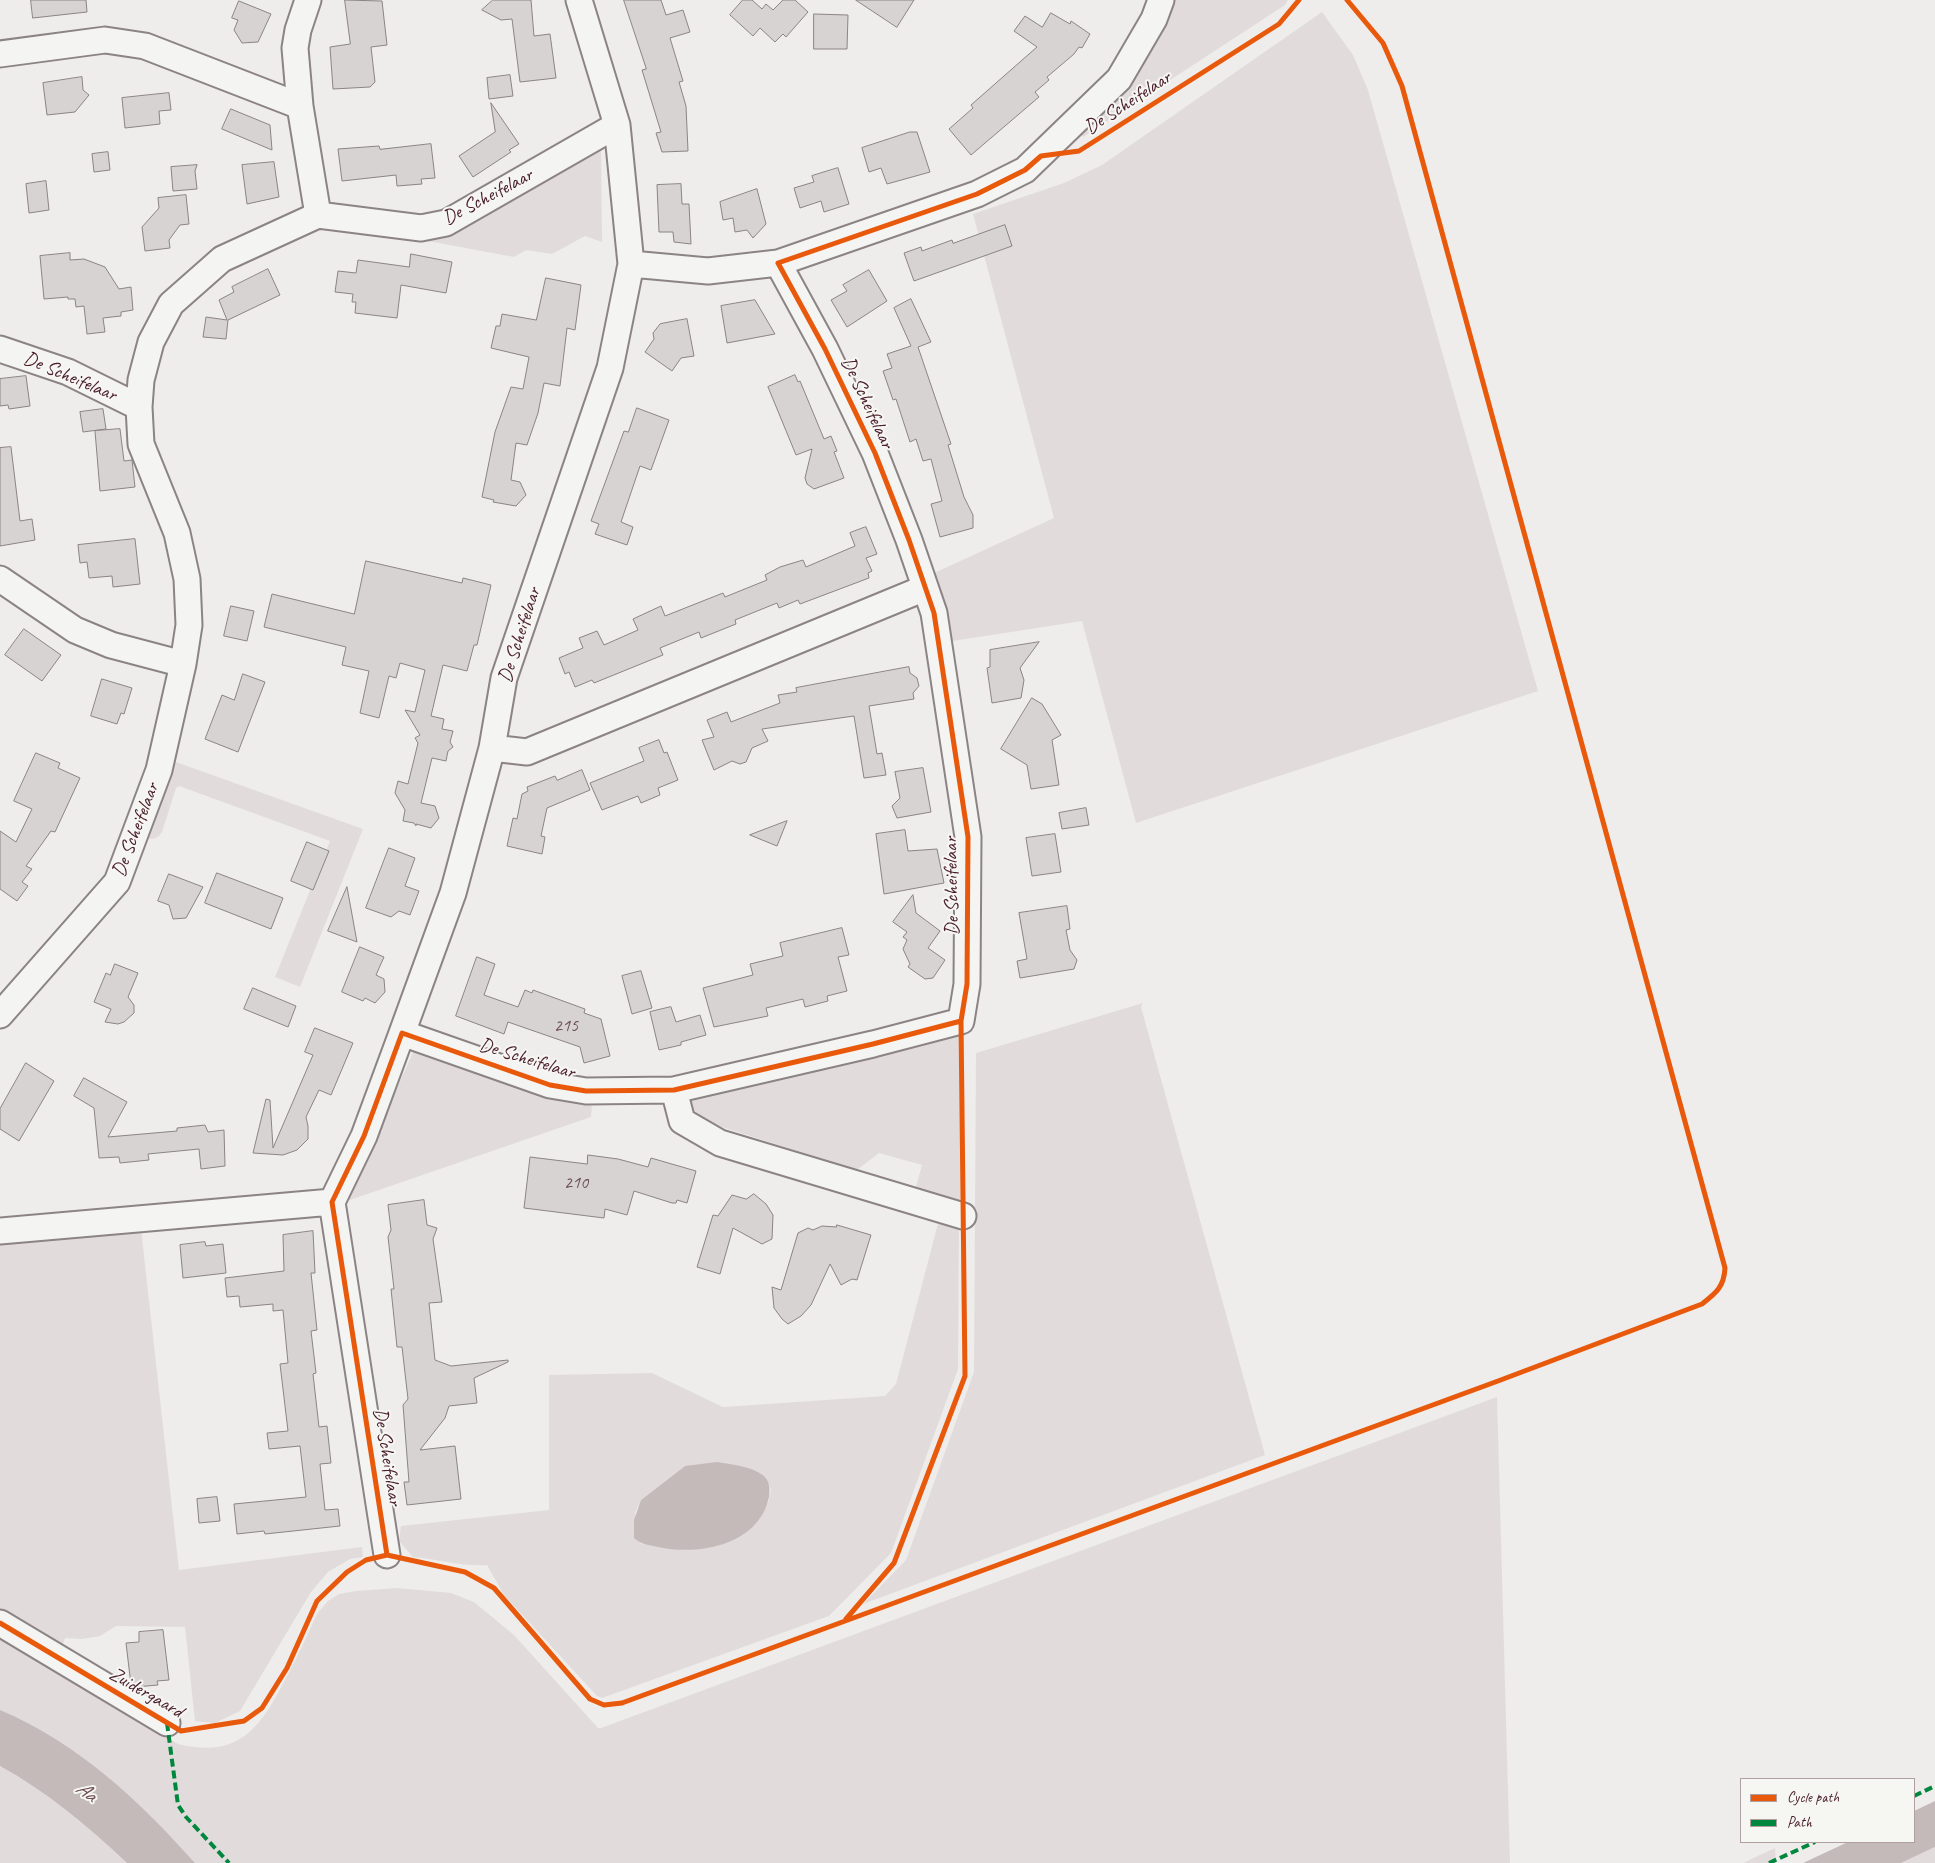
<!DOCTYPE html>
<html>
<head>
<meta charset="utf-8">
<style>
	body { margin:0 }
	#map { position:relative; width:1935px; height:1863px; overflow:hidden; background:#eeedeb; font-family:Caveat,sans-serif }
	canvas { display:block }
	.legend { position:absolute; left:1740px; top:1778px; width:175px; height:65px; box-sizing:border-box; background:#f6f6f2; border:1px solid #b1a0a2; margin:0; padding:6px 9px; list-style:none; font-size:15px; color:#4a1f2b }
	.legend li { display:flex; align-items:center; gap:10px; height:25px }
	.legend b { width:25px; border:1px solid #b1a0a2 }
</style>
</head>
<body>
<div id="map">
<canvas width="1935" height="1863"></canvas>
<ul class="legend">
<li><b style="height:6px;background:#e8590c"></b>Cycle path</li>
<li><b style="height:6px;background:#00873e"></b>Path</li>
</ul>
</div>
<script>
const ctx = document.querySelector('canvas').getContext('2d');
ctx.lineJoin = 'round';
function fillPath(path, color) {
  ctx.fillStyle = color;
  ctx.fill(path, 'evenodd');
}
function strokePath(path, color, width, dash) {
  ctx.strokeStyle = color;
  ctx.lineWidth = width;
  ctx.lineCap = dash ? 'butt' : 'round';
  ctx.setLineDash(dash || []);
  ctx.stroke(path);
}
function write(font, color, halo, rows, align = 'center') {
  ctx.font = font + ' Caveat,sans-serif';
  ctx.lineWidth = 4;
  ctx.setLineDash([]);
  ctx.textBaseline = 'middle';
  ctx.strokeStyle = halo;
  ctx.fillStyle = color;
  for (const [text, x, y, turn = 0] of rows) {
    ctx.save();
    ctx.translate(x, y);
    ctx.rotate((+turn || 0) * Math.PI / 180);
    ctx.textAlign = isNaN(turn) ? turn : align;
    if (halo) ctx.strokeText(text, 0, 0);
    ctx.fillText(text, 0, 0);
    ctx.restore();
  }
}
fillPath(new Path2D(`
	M1171,0H1288L1285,5L1083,137L1079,132Z
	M1322,12L1353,55L1368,90L1538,691L1136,823L1082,621L940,643L921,579L1054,518L973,214L1064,183L1102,165Z
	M601,147L602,242L585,236L552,254L526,250L514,257L401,236Z
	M162,757L363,829L300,987L275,977L330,841L179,786L176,788L162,832C156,841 151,839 140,837Z
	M1143,1003L1141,1007L1265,1455L863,1604L906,1560L974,1372L976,1053Z
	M961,1021L960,1205L915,1190L922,1165L879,1153L857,1170L694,1118L684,1102L687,1085Z
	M415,1048L436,1049L592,1106L591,1117L347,1201Z
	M941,1212L959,1217L958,1369L891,1553L829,1616L602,1698L597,1696L504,1595L487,1565C462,1567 438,1559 413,1557L399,1541L401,1526L549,1510V1375L652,1373L723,1407L885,1396L896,1384ZM685,1466L766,1477L771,1490L768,1503L649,1545L641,1544L635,1513L641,1500Z
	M140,1220L179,1570L362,1547L363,1557L350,1559L328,1572L311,1592L240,1711L215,1723L195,1721L185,1627L116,1626L100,1636L82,1639L65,1638L61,1650L0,1622V1237Z
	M1497,1397L1510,1863H195C140,1801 77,1742 0,1710V1640L28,1654L178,1744C239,1759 260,1728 285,1680C297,1658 307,1636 317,1614L328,1601L339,1594L356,1591L397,1588L451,1593L474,1602L514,1635L598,1728H601Z
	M0,1766C47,1792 88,1826 127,1863H0Z
	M1935,1847V1863H1901Z
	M1775,1848L1776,1863H1743Z`), '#e1dcdb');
fillPath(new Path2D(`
	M717,1462C733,1465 752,1466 764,1476C770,1481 770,1490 769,1497C759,1545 699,1556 658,1547C649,1545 642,1545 634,1538V1520L641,1500L685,1466Z
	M0,1710C77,1742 140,1801 195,1863H127C88,1826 47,1792 0,1766Z
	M1935,1801V1847L1901,1863H1803L1848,1842H1914V1811Z`), '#c5baba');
const building = new Path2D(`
	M31,0H86L87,12L33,18Z
	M345,0L382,1L387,45L371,47L375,82L370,87L333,89L330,47L350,44Z
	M493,0H531L534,36L550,34L556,78L520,82L512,19L501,20L482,10Z
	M624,0H661L666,15L683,10L690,32L670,38L683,81L679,82L686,106L688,151L662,152L656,133L661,132L642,70L646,69Z
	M743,0H752L762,9L766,4L773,10L783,0H795L808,12L786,37L783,34L775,42L760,28L753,36L730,15Z
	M856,0H914L897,27Z
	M239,1L271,14L258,42L242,43L234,30L238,20L232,18Z
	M1051,13L1070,24L1071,21L1090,34L1082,48L1079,47L1074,54L1047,77L1049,80L1035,92L1039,97L971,155L949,129L973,108L971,105L1037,47L1014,31L1025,16L1042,27Z
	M814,14L848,15L847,49H814Z
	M510,75L513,96L489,99L487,78Z
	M82,77L83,90L89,95L75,112L47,115L43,83Z
	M169,93L171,110L159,111L160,124L125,128L122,98Z
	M491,103L519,144L509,150L511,152L473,177L459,156L495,132Z
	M231,109L270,125L272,150L222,129Z
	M910,132H917L930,172L887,184L881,168L869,172L862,148Z
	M431,144L435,178L421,179L422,184L397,186L396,175L342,181L338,149L379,146L380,149Z
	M108,152L110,170L94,172L92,154Z
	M274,162L279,197L247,204L242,165Z
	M197,165L195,171L197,189L173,191L171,167Z
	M838,168L849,204L824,212L821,201L800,208L794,188L814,182L812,176Z
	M46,181L49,210L29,213L26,184Z
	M681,184L682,204H689L691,244L674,242L673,232H659L657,185Z
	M757,189L766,224L753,238L747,230L735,232L733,218L723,220L720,202Z
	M186,195L189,224L180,225L169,240L170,248L145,251L142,227L159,208L158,198Z
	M1005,225L1012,246L914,281L904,253L921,247L922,251L952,240L953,243Z
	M70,253V260L84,259L105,267L119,289L131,287L133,310L121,312V316L103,318L105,332L87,334L84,306L76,307L75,299H68V297L44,299L40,256Z
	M411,254L452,262L446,293L401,285L397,318L355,313L356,302H352L353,294L335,292L338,271L356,273L358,260L409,267Z
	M268,269L280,295L228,320L226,339L203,337L206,317L227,320L219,300L234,292L232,287Z
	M869,270L887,301L847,327L831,300L847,291L843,285Z
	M546,278L581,285L575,330L567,328L560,386L544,383L538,413L527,445L516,443L511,480L520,482L526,495L516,506L493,502L494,500L482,497L495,432L511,387L523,389L529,357L491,348L496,326H500L502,314L536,320Z
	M911,299L931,342L918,347L951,444L948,445L964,497L973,515V528L940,537L931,504L942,501L931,459L923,461L916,439L910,442L896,399L893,400L883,371L892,368L887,354L911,346L894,308Z
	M755,300L775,334L727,343L721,306Z
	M687,319L694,356L681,358L672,371L645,352L654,339L653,333L660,324Z
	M795,375L798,382L800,381L824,439L831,436L837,451L834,452L844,478L814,489L807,484L805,478L812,449L796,455L768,387Z
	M26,376L30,406L9,409L8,405L0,406V379Z
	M637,408L669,420L651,470L640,466L621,522L633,527L627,545L595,534L599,524L591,521L624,431L628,432Z
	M103,409L106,429L83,432L80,412Z
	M120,429L124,461L132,460L135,487L100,491L95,431Z
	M11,447L20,521L32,519L35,540L0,546V448Z
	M866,527L877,554L866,558L872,571L868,573L869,578L800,604L798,600L779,608L777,603L735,620L736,624L701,638L699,632L660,648L663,655L594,683L592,680L575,687L569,672L565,674L559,658L583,648L579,638L597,631L604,645L638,630L633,619L661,606L665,616L723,593L725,597L767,580L765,575L780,567L803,560L806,567L855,546L850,533Z
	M135,539L140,584L113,587L112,576L89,578L87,562L80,563L78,545Z
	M366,561L462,583L463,578L491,585L477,645H474L467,671L443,665L431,716L444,719L442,729L453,731L450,742L453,747L448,751L446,761L432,758L421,803L435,806L439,818L431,828L416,824V826L414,823L403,821L405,810L395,793L398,781L408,784L418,743L415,738L420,735L405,710L415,712L425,670L400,663L396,678L389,676L379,718L360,713L369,671L342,665L346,647L264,627L272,594L354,614Z
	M231,606L254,611L247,641L224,636Z
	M24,629L61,655L42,681L5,655Z
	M1039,642L1020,668L1024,680L1021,698L992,703L987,668L990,667V650Z
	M909,667L910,673L917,678L919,686L913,693L914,699L869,706L877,754L882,753L886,775L864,778L854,716L762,729L768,741L752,748L746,762L740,764L732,761L714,770L702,740L714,737L707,720L727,712L731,722L780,703L778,695L797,692L796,688Z
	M243,674L265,682L238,752L205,739L222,695L234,700Z
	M102,679L132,688L124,714L121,713L117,724L91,716Z
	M1032,698L1042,704L1061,735L1052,740L1059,785L1031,789L1027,765L1001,749Z
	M659,740L664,753L667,752L678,780L658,788L660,795L641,803L638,796L602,810L590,783L644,761L639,748Z
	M36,753L60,763L58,768L80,778L55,832L51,831L26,866L32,869L22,882L28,886L17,901L0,889V831L16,842L32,809L14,801Z
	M923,768L931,812L897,818L892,806L900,798L895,772Z
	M582,770L590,790L547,808L541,836L545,837L542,854L507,846L513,818L517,819L522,794L528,791L527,787L555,776L557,780Z
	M1086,808L1089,825L1062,829L1059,813Z
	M787,821L777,846L750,835Z
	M905,830L908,851L937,849L944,883L884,894L876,834Z
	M1055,834L1061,872L1032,876L1026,838Z
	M307,842L329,851L313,890L291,881Z
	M389,848L415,858L405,886L419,891L410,915L399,911L391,917L366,908Z
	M217,873L283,898L271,929L205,903Z
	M169,874L203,887L186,918L173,919L169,905L158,901Z
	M347,887L357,942L328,931Z
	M913,895L916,913L940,931L928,948L945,960L933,978L925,979L908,967L910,964L903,949L907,940L903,937L907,932L893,922Z
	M1067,906L1070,929L1066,930L1070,950L1077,960L1074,969L1020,978L1017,961L1027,959L1019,913Z
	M842,928L849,955L838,957L847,991L827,996L828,1001L805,1007L803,999L766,1008L768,1016L714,1027L703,988L753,975L750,964L783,956L780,943Z
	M360,947L384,957L376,975L384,979L385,992L375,1003L365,998L363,1001L342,992Z
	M477,957L495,964L484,995L518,1007L525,990L532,993L533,990L585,1009L584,1013L601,1019L610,1056L584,1063L580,1047L508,1022L504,1034L456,1016Z
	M115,964L138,973L128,997L134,1005V1013L124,1022L118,1024L105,1022L111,1009L94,1002L106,973L110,975Z
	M641,971L652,1008L632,1014L622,976Z
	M253,988L296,1006L288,1027L244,1009Z
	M671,1007L676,1022L700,1015L706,1035L681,1042V1045L659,1050L650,1012Z
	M315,1028L353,1043L331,1095L319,1090L306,1117L308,1126V1139L297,1150L283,1155L253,1153L266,1099L270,1100L273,1148L313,1055L305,1052Z
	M26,1063L54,1081L19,1141L0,1129V1109Z
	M84,1078L127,1102L108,1137L177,1131V1128L205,1125L208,1132L224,1130L225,1166L201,1169L199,1149L148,1154L149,1160L120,1163L119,1157L99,1158L94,1108L74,1096Z
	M588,1155L618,1159L648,1167L651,1158L696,1171L687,1203L677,1200L676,1203H672L634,1191L627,1215L605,1209L604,1218L524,1208L530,1157L587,1164Z
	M754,1194L766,1204L773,1215L772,1239L762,1244L733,1228L720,1274L697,1267L713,1215L718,1216L732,1195L746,1199Z
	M424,1200L427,1225L437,1228L433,1239L442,1302L429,1303L435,1360L451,1366L508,1360V1362L474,1378L477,1403L449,1406L445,1418L420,1450L455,1446L461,1499L407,1505L404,1482H409L403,1405L408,1399L402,1347H397L391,1289H394L388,1237L391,1230L388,1205Z
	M837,1225L871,1235L857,1280L852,1279L841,1285L830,1264L811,1305L801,1316L788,1324L782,1319L774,1308L772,1287L781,1290L798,1233L808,1228L813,1230L822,1226L836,1227Z
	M313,1231L315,1273H311L317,1330L311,1331L316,1373L313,1374L319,1427L327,1426L331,1463L320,1464L325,1510L338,1509L340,1526L265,1534L264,1531L237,1534L234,1504L306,1497L300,1446L269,1449L267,1433L288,1431L280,1364L288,1363L283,1310L273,1311V1304L240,1307L239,1296L227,1297L225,1278L284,1271L283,1235Z
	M205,1242L206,1246L223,1244L226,1273L183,1278L180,1245Z
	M217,1497L220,1521L199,1523L197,1499Z
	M163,1630L169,1680L157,1681L158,1685L135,1687L131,1685L126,1643L139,1642V1632Z`);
fillPath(building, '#d6d3d2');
strokePath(building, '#8c8385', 1);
const minor = new Path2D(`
	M308,0L298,30L295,48L300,106L318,215
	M0,54L105,40L145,46L300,106
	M631,264L708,271L778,263L977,194L1025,170L1119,79L1154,19L1161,0
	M0,349L68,372L139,407
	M0,579L75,630L111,645L183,664
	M492,748L527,752L925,588
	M0,1015L117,882L159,770L183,664L189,625L187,579L177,533L141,444L139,407L141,380L151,342L171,304L222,259L318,215L421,228L446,223L617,125
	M402,1033L453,893L492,748L504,678L610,368L631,264L617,125L579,0
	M674,1090L682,1121L720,1143L963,1216
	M0,1231L332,1202
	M387,1555L332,1202L364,1136L402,1033L550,1085L586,1091L674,1090L873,1044L961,1021L967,984L968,837L934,613L909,540L875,453L825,349L778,263
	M0,1623L167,1723`);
strokePath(minor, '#8c8385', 29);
strokePath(minor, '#f4f4f2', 25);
strokePath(new Path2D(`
	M167,1723L178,1805L186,1817L229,1863
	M1914,1796L1935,1786
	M1769,1863L1815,1842`), '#00873e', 4, [8, 4]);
strokePath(new Path2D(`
	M387,1555L465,1572L494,1588L590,1699L604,1705L622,1703L1498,1381L1702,1304C1716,1293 1724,1287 1725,1268L1402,86L1383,43L1347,0
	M387,1555L332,1202L364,1136L402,1033L550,1085L586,1091L674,1090L873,1044L961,1021L967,984L968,837L934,613L909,540L875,453L825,349L778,263L977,194L1025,170L1041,156L1079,151L1279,24L1299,0
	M846,1619L894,1563L965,1376L961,1021
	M0,1623L181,1731L244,1721L262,1708L287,1668L317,1601L347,1572L366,1560L387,1555`), '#e8590c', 5);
write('18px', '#6d4c55', null, [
	["215",566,1026],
	["210",576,1183]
]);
write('20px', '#4a1f2b', '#f6f6f2', [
	["De Scheifelaar",1128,103,-33],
	["De Scheifelaar",488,197,-28],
	["De Scheifelaar",70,377,23],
	["De Scheifelaar",867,403,65],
	["De Scheifelaar",520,635,-72],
	["De Scheifelaar",136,830,-69],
	["De Scheifelaar",952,886,-91],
	["De Scheifelaar",527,1059,17],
	["De Scheifelaar",387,1457,81],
	["Zuidergaard",146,1693,30]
]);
write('italic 21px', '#6f4e56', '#f6f6f2', [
	["Aa",86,1792,38]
]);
</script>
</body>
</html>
